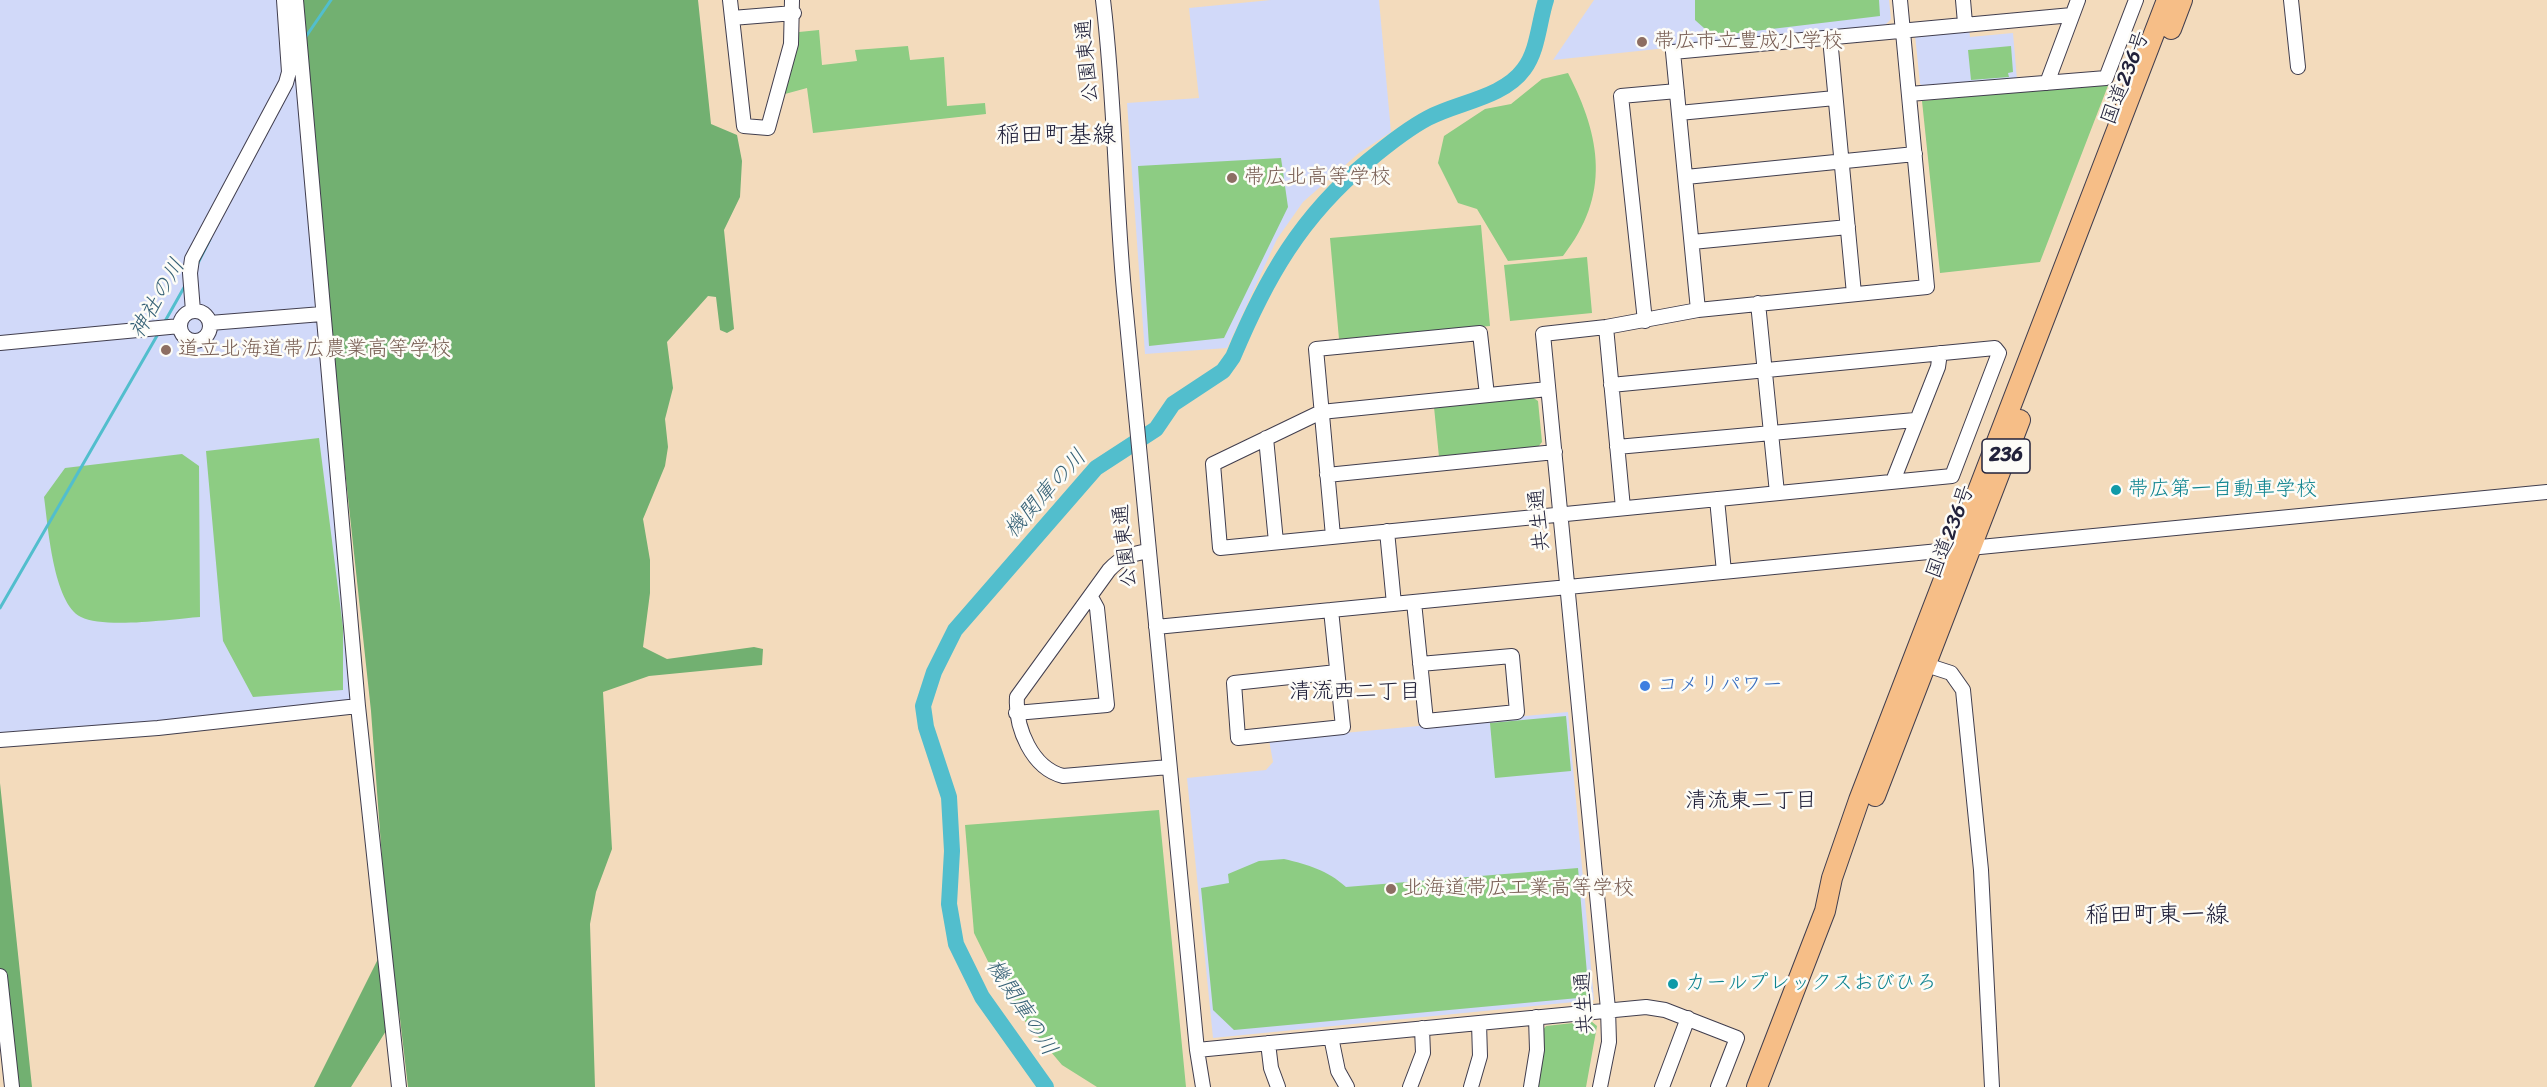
<!DOCTYPE html>
<html>
<head>
<meta charset="utf-8">
<style>
	body { margin:0 }
	canvas { display:block; background:#f3dbbc }
</style>
</head>
<body>
<canvas width="2547" height="1087"></canvas>
<script>
const ctx = document.querySelector('canvas').getContext('2d');
ctx.lineJoin = 'round';
function fillPath(path, color) {
  ctx.fillStyle = color;
  ctx.fill(path, 'evenodd');
}
function strokePath(path, color, width, dash) {
  ctx.strokeStyle = color;
  ctx.lineWidth = width;
  ctx.lineCap = dash ? 'butt' : 'round';
  ctx.setLineDash(dash || []);
  ctx.stroke(path);
}
function write(font, color, halo, rows, align = 'center') {
  ctx.font = font + ' Sriracha,"Klee One",sans-serif';
  ctx.lineWidth = 5;
  ctx.setLineDash([]);
  ctx.textBaseline = 'middle';
  ctx.strokeStyle = halo;
  ctx.fillStyle = color;
  for (const [text, x, y, turn = 0] of rows) {
    ctx.save();
    ctx.translate(x, y);
    ctx.rotate((+turn || 0) * Math.PI / 180);
    ctx.textAlign = isNaN(turn) ? turn : align;
    if (halo) ctx.strokeText(text, 0, 0);
    ctx.fillText(text, 0, 0);
    ctx.restore();
  }
}
fillPath(new Path2D(`
	M0,0H301L363,700L0,737Z
	M1271,0H1379L1391,132L1359,153L1303,202L1277,239L1227,348L1145,354L1127,103L1199,98L1189,8Z
	M1594,0H1889L1891,19L1885,25L1553,60Z
	M1969,30L1970,37L2013,33L2017,80L1926,88L1920,84L1915,35Z
	M1568,712L1594,1000L1213,1038L1187,778L1266,770L1273,762L1269,740Z`), '#d1d9f9');
fillPath(new Path2D(`
	M1695,0H1879L1880,16L1713,36L1695,20Z
	M819,30L822,65L857,61L855,50L908,46L910,60L944,57L947,106L985,103L986,114L813,133L807,88L785,94L799,32Z
	M2011,46L2013,72L2008,73L2009,77L1971,80L1968,50Z
	M1568,73C1601,137 1611,195 1563,256L1508,261L1477,209L1458,203L1438,163L1444,136L1485,109L1511,104L1542,79Z
	M2109,83L2040,262L1940,273L1922,101Z
	M1281,158L1288,207L1224,338L1149,346L1138,166Z
	M1481,225L1490,326L1339,339L1330,238Z
	M1587,257L1592,313L1510,321L1504,265Z
	M1532,397L1538,401L1542,442L1537,448L1439,457L1434,407Z
	M319,438L343,628V690L253,697L223,641L206,451Z
	M182,454L199,466L200,617C173,619 104,629 81,617C53,603 48,525 44,497L65,468Z
	M1566,716L1571,771L1495,778L1490,723Z
	M1159,810L1186,1087H1097L1062,1065L1007,1000L974,933L965,825Z
	M1284,859C1309,865 1327,870 1346,887L1578,868L1589,997L1234,1030L1213,1010L1201,888L1229,883L1228,874L1259,861Z
	M1591,1021L1597,1026L1586,1087H1537L1541,1073L1542,1031L1546,1026Z`), '#8dcc83');
fillPath(new Path2D(`
	M301,0H698L711,124L737,135L742,161L740,197L724,230L734,329L727,333L720,330L716,297L708,296L667,342L673,388L665,419L668,447L665,466L643,519L650,560V593L643,647L667,659L754,647L763,649L762,665L649,676L603,692L612,849L596,892L590,924L595,1087H408L399,1010L351,1087H314L388,939L371,711L329,321Z
	M0,783L32,1087H5L0,1037Z`), '#72b071');
strokePath(new Path2D(`
	M305,38L331,0
	M197,265L210,239
	M164,323L186,284
	M0,608L158,334`), '#52becd', 3);
strokePath(new Path2D(`
	M1046,1087L982,997L956,944L949,904L952,851L949,797L926,727L923,706L934,672L955,630L1096,468L1156,429L1173,404L1223,371L1233,357C1266,278 1301,216 1368,161C1386,146 1407,129 1428,118C1458,102 1503,98 1524,69C1538,51 1539,21 1546,0`), '#52becd', 16);
const minor = new Path2D(`
	M296,0L358,706L399,1087
	M730,0L744,126L768,128L791,44L792,0
	M1103,0C1115,97 1115,194 1124,291C1147,544 1172,797 1197,1050L1203,1087
	M1963,0L1965,23
	M2291,0L2298,67
	M732,18L794,13
	M1830,38L1854,294
	M2047,83L2078,0
	M1909,94L2106,78L2136,0
	M1679,113L1835,98
	M1686,177L1915,154
	M1692,242L1848,227
	M1758,303L1777,493
	M1698,310L1673,52L2072,15
	M180 326a15 15 0 1 1 30 0a15 15 0 1 1-30 0Z
	M193,311L190,273L192,259L286,83L289,72L284,0
	M1645,321L1621,96L1677,91
	M210,323L322,314
	M1606,327L1623,508
	M0,343L180,326
	M1548,389L1321,412L1213,464L1220,548L1952,476L1999,353L1995,348L1611,385
	M1266,438L1276,542
	M1617,447L1915,420
	M1327,475L1555,452
	M1893,481L1938,367L1940,353
	M1717,499L1724,572
	M1387,531L1394,604
	M1333,536L1316,349L1480,333L1487,395
	M1148,551C1131,554 1121,557 1109,570L1017,697C1015,728 1032,768 1063,776L1169,767
	M1414,602L1426,721L1517,712L1512,656L1420,664
	M1331,610L1343,727L1238,738L1234,683L1337,672
	M1156,627L2547,492
	M1917,662L1951,673L1963,690L1981,870L1992,1087
	M1016,713L1107,705L1097,608L1091,597
	M0,740L158,728L358,706
	M0,976L12,1087
	M1331,1037L1338,1071L1347,1087
	M1268,1043L1271,1068L1278,1087
	M1197,1050L1646,1007L1665,1010L1737,1038L1718,1087
	M1410,1087L1423,1053L1422,1028
	M1471,1087L1480,1056L1479,1023
	M1531,1087L1537,1050L1536,1017
	M1600,1087L1609,1042L1608,1009L1543,334L1606,327L1698,310L1927,287L1900,0
	M1662,1087L1688,1018`);
const highway = new Path2D(`
	M2171,29L2182,0
	M1875,796L2020,420
	M1757,1087L1825,911L1832,878L1859,800L2167,0`);
strokePath(minor, '#413e4e', 16);
strokePath(highway, '#413e4e', 22);
strokePath(minor, '#fff', 14);
strokePath(highway, '#f6be87', 20);
for (const [x, y, r, color] of [
	[1642,42,6,"#8d6e63"],
	[1232,178,6,"#8d6e63"],
	[166,350,6,"#8d6e63"],
	[2116,490,6,"#0f9aa8"],
	[1645,686,6,"#3f7fe0"],
	[1391,889,6,"#8d6e63"],
	[1673,984,6,"#0f9aa8"]
]) {
  const dot = new Path2D();
  dot.arc(x, y, r, 0, 2 * Math.PI);
  ctx.fillStyle = color;
  ctx.fill(dot);
  strokePath(dot, '#fdfcf7', 2);
}
for (const [x, y, w] of [
	[2006,456,48]
]) {
  const box = new Path2D();
  box.roundRect(x - w / 2, y - 17, w, 34, 4.5);
  ctx.fillStyle = '#fdfcf7';
  ctx.fill(box);
  strokePath(box, '#22223b', 1.5);
}
write('bold 20px', '#22223b', null, [
	["236",2006,456]
]);
write('21px', '#785e54', '#fdfcf7', [
	["帯広市立豊成小学校",1654,42],
	["帯広北高等学校",1244,178],
	["道立北海道帯広農業高等学校",178,350],
	["北海道帯広工業高等学校",1403,889]
], 'left');
write('21px', '#22223b', '#fdfcf7', [
	["公園東通",1088,61,-95],
	["国道236号",2126,78,-69],
	["共生通",1540,520,-95],
	["国道236号",1951,532,-69],
	["公園東通",1126,546,-96],
	["共生通",1585,1003,-93]
]);
write('21px', '#0d838f', '#fdfcf7', [
	["帯広第一自動車学校",2128,490],
	["カールプレックスおびひろ",1685,984]
], 'left');
write('21px', '#366cbe', '#fdfcf7', [
	["コメリパワー",1657,686]
], 'left');
write('italic 22px', '#356075', '#fdfcf7', [
	["神社の川",158,299,-60],
	["機関庫の川",1046,494,-48],
	["機関庫の川",1021,1008,57]
]);
write('22px', '#22223b', '#fdfcf7', [
	["清流西二丁目",1355,692],
	["清流東二丁目",1751,801]
]);
write('24px', '#22223b', '#fdfcf7', [
	["稲田町基線",1056,136],
	["稲田町東一線",2157,916]
]);
</script>
</body>
</html>
